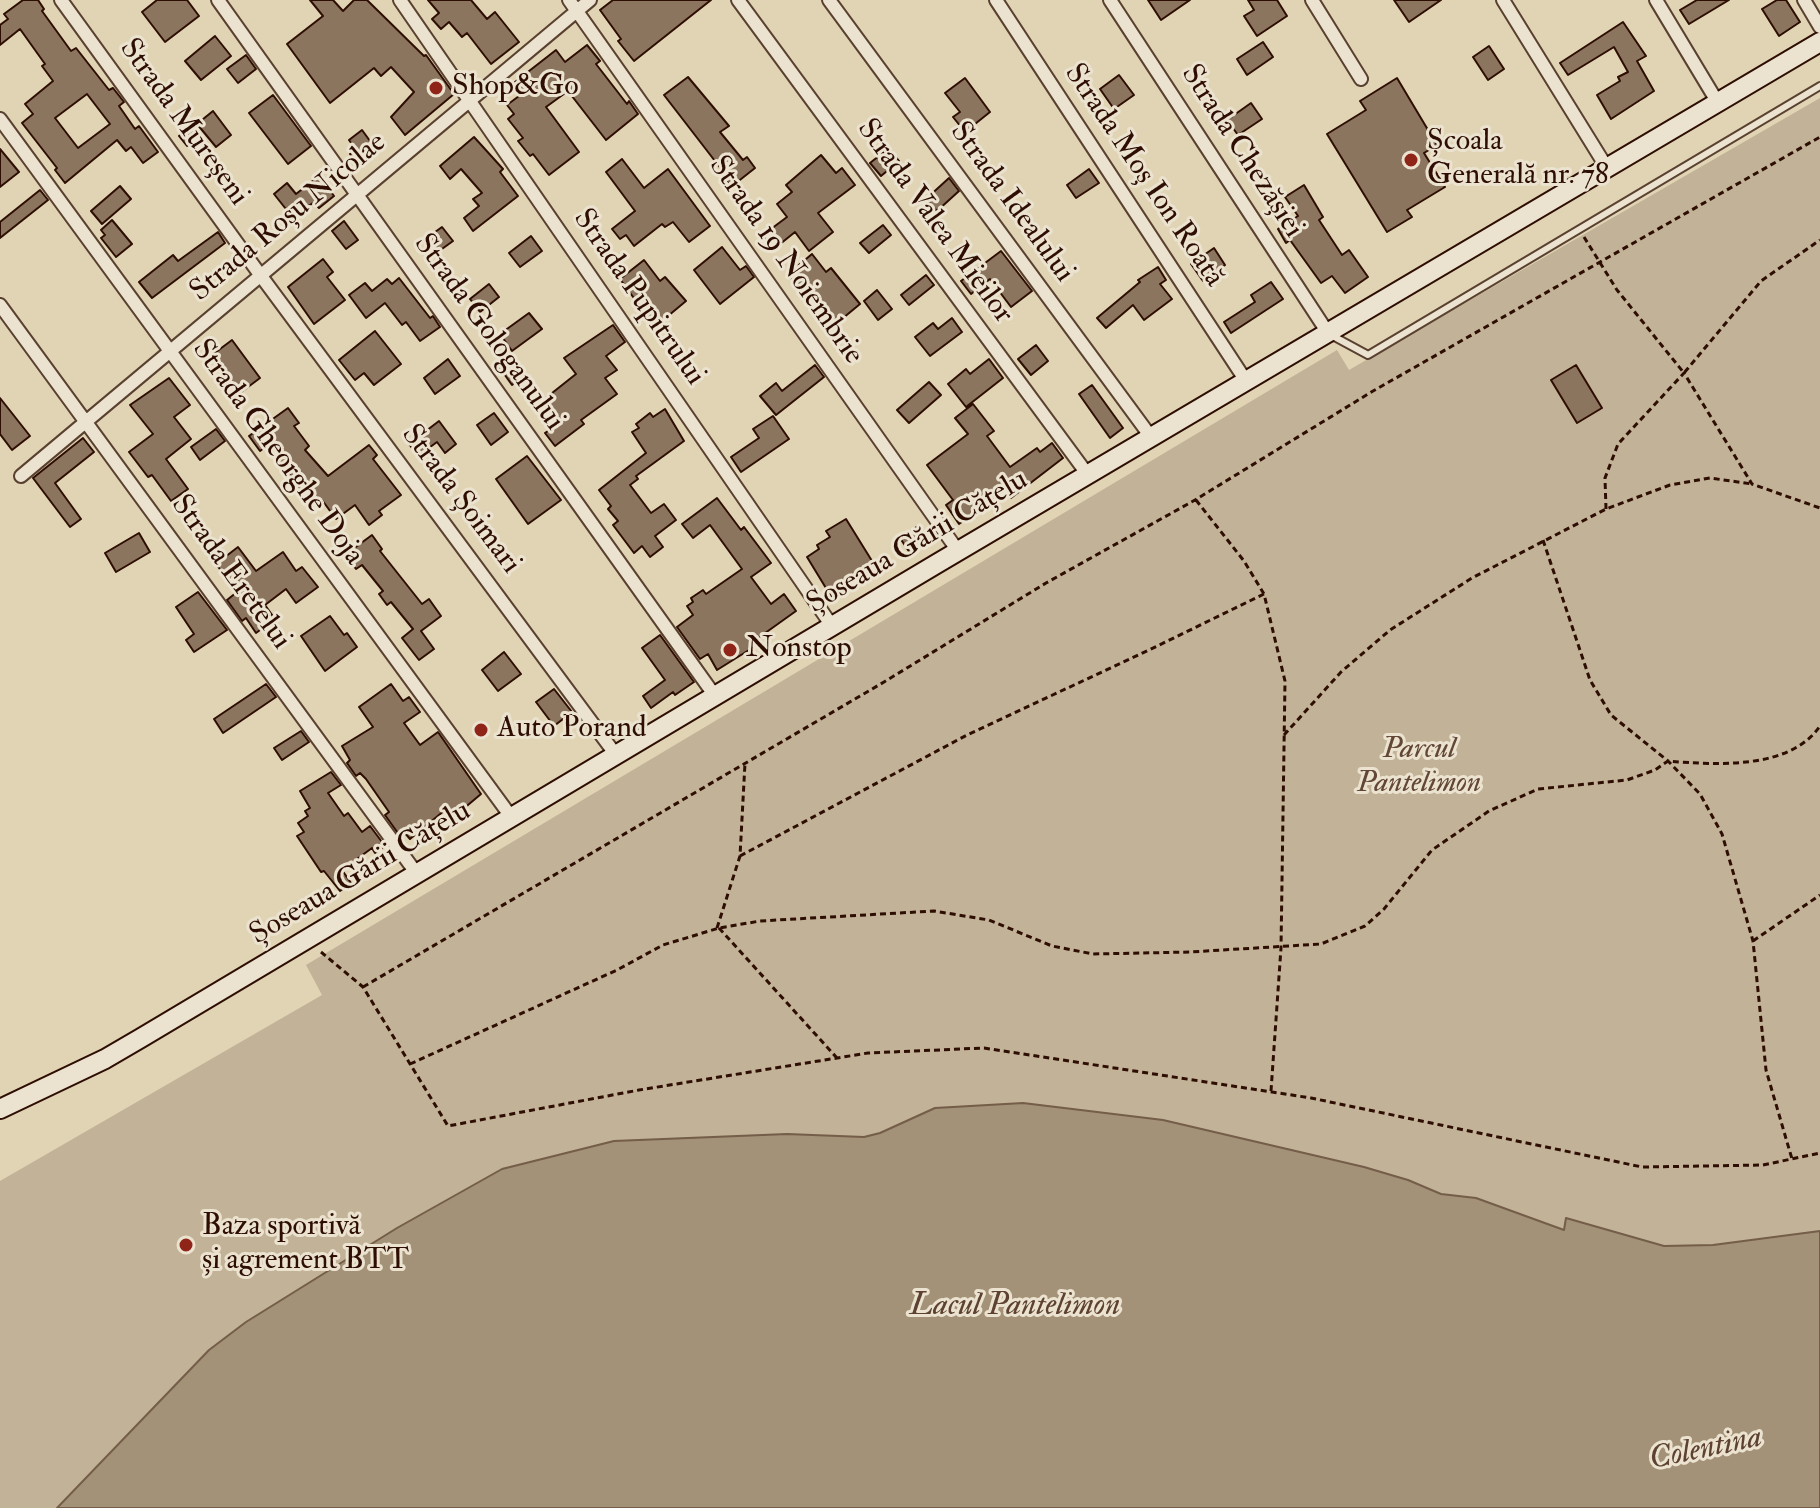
<!DOCTYPE html>
<html>
<head>
<meta charset="utf-8">
<style>
	body { margin:0 }
	canvas { display:block; background:#e0d4b5 }
</style>
</head>
<body>
<canvas width="1820" height="1508"></canvas>
<script>
const ctx = document.querySelector('canvas').getContext('2d');
ctx.lineJoin = 'round';
function fillPath(path, color) {
  ctx.fillStyle = color;
  ctx.fill(path, 'evenodd');
}
function strokePath(path, color, width, dash) {
  ctx.strokeStyle = color;
  ctx.lineWidth = width;
  ctx.lineCap = dash ? 'butt' : 'round';
  ctx.setLineDash(dash || []);
  ctx.stroke(path);
}
function write(font, color, halo, rows, align = 'center') {
  ctx.font = font + ' "IM FELL Double Pica",serif';
  ctx.lineWidth = 6;
  ctx.setLineDash([]);
  ctx.textBaseline = 'middle';
  ctx.strokeStyle = halo;
  ctx.fillStyle = color;
  for (const [text, x, y, turn = 0] of rows) {
    ctx.save();
    ctx.translate(x, y);
    ctx.rotate((+turn || 0) * Math.PI / 180);
    ctx.textAlign = isNaN(turn) ? turn : align;
    if (halo) ctx.strokeText(text, 0, 0);
    ctx.fillText(text, 0, 0);
    ctx.restore();
  }
}
fillPath(new Path2D(`
	M1820,98V1231L1713,1245L1664,1246L1567,1218L1564,1230L1476,1198L1441,1194L1408,1180L935,1108L880,1133L864,1137L787,1134L445,1203L397,1228L246,1322L209,1350L57,1508H0V1181L322,995L306,965L1337,350L1349,370Z`), '#c2b297');
const water = new Path2D(`
	M1023,1103L1163,1120L1364,1167L1408,1180L1441,1194L1476,1198L1564,1230L1566,1218L1664,1246L1713,1245L1820,1231V1508H57L209,1350L246,1322L397,1228L502,1169L614,1141L787,1134L864,1137L880,1133L935,1108Z`);
fillPath(water, '#a39178');
strokePath(water, '#745d49', 2);
const building = new Path2D(`
	M23,0H38L44,9L42,11L71,51L76,48L109,90L113,88L124,102L119,106L135,129L139,126L158,152L143,163L131,147L126,151L117,140L65,183L55,170L57,168L22,123L33,114L25,104L53,81L42,66L45,64L20,29L0,45V25L8,19L4,14ZM87,94L110,124L78,148L55,118Z
	M157,0H187L199,16L165,42L142,12Z
	M310,0H333L343,11L354,0H367L424,56L426,55L454,94L405,135L391,117L414,92L391,67L381,76L374,68L330,103L287,44L323,16Z
	M428,0H471L487,19L495,12L519,42L491,64L467,33L462,37L449,22L441,29L432,19L439,13Z
	M613,0H711L634,61L618,41L621,39L600,10Z
	M1148,0H1190L1161,20Z
	M1248,0H1277L1287,16L1257,36L1244,16L1254,10Z
	M1394,0H1441L1409,22Z
	M1697,0H1729L1689,24L1680,10Z
	M1777,0H1786L1800,22L1779,36L1762,9Z
	M1623,22L1646,56L1637,61L1654,91L1611,119L1597,95L1620,81L1618,77L1628,72L1614,47L1568,75L1560,63Z
	M215,36L231,56L201,80L185,61Z
	M1263,42L1273,57L1247,75L1237,59Z
	M587,45L600,61L596,64L627,104L629,101L638,114L606,140L568,91L546,107L579,152L549,175L533,154L530,156L518,141L523,138L508,119L514,114L507,105L523,93L515,82L556,50L565,62Z
	M1489,46L1504,69L1488,80L1473,57Z
	M246,55L256,69L238,83L227,69Z
	M1119,75L1134,95L1114,109L1100,89Z
	M688,77L729,126L720,132L743,160L747,157L755,168L731,187L723,176L725,174L664,95Z
	M965,78L990,112L965,132L953,117L960,112L945,93Z
	M1397,78L1437,145L1424,153L1445,187L1407,210L1412,217L1387,232L1327,134L1366,110L1360,101Z
	M273,95L311,146L288,164L249,113Z
	M1251,103L1262,119L1238,135L1227,120Z
	M213,111L231,135L216,147L197,124Z
	M191,126L200,137L187,146L179,136Z
	M362,130L378,152L359,166L350,154L356,150L349,140Z
	M474,137L503,169L500,172L518,196L473,231L464,218L479,206L473,199L482,193L461,169L450,179L440,166Z
	M889,148L899,161L881,176L870,163Z
	M0,149L19,172L0,187Z
	M821,155L836,173L842,168L855,185L818,213L833,232L809,251L795,232L774,249L763,235L787,217L777,204L792,192L786,185Z
	M622,159L644,188L668,169L710,226L689,242L673,222L665,227L662,224L634,246L626,235L620,239L612,229L635,211L606,172Z
	M1089,169L1099,183L1076,198L1067,185Z
	M319,176L334,196L319,208L314,202L293,218L274,194L287,183L296,194Z
	M949,178L959,191L937,211L926,199Z
	M1304,185L1323,217L1319,220L1342,255L1349,250L1368,277L1345,293L1332,276L1321,283L1290,240L1286,243L1278,229L1298,216L1285,197Z
	M120,186L131,199L102,224L91,211Z
	M40,190L48,200L0,238V222Z
	M112,220L132,244L116,257L101,238L105,235L101,230Z
	M344,221L358,240L346,249L332,231Z
	M883,225L891,235L869,253L860,243Z
	M442,227L453,241L435,254L424,240Z
	M218,232L225,243L152,298L139,282L173,255L178,261Z
	M531,236L542,251L520,267L509,253Z
	M722,247L740,270L746,266L754,277L720,304L694,270Z
	M1214,248L1225,265L1203,281L1191,264Z
	M1001,251L1032,291L1011,307L990,279L971,294L961,281Z
	M812,254L826,272L831,268L860,304L831,328L822,318L825,315L803,287L800,290L788,274Z
	M323,259L333,272L327,277L345,300L314,324L288,287Z
	M644,260L660,281L665,277L686,301L656,326L634,303L636,301L620,279Z
	M1158,267L1166,280L1160,284L1172,299L1144,320L1133,305L1106,328L1097,318L1140,282L1138,280Z
	M926,275L934,285L909,305L901,295Z
	M399,278L430,318L433,316L440,327L420,341L406,322L402,325L385,303L366,318L349,295L365,283L372,291L387,279L392,284Z
	M1271,282L1283,299L1231,333L1224,322L1255,302L1251,295Z
	M489,284L499,297L480,312L470,299Z
	M877,290L892,309L878,320L864,301Z
	M529,313L542,329L512,351L500,334Z
	M952,318L962,332L930,356L915,337L933,323L938,329Z
	M613,325L625,342L606,356L617,370L605,378L617,394L581,420L584,424L555,446L545,433L551,429L538,411L545,405L542,401L576,374L564,358Z
	M375,331L401,364L374,385L364,373L355,380L339,360Z
	M232,340L260,378L240,393L212,355Z
	M1036,345L1048,361L1031,375L1018,359Z
	M509,356L524,376L512,385L497,364Z
	M448,359L460,376L435,394L424,378Z
	M989,359L1003,378L966,407L948,384L966,369L970,374Z
	M815,365L824,377L776,415L760,396L776,383L782,391Z
	M1576,365L1602,408L1577,423L1551,380Z
	M169,378L190,405L174,417L191,439L166,459L188,489L171,501L152,475L148,477L129,452L153,434L130,405Z
	M929,382L941,395L909,423L897,410Z
	M1092,385L1123,428L1110,438L1079,394Z
	M0,398L30,436L12,450L0,434Z
	M973,404L994,431L987,436L1010,467L1037,448L1040,452L1052,443L1063,458L1011,498L1006,490L959,524L946,505L953,500L927,465L968,434L955,418Z
	M288,408L299,423L294,426L309,446L305,450L328,476L369,445L377,455L373,459L401,495L379,511L382,515L369,525L355,505L336,519L322,500L314,507L268,445L260,451L249,436Z
	M665,409L684,441L636,476L638,479L630,485L651,513L664,504L676,520L655,536L663,547L650,557L642,546L634,553L613,525L618,521L608,509L611,506L599,490L646,453L632,432L639,428L636,424L650,413L653,417Z
	M494,413L508,432L491,445L477,425Z
	M773,416L789,439L741,472L731,457L759,438L753,429Z
	M439,421L456,444L445,453L437,442L418,456L409,444Z
	M216,429L225,441L200,460L191,447Z
	M83,438L94,452L55,483L81,519L70,527L33,478Z
	M527,456L561,500L528,524L496,479Z
	M717,498L741,530L744,527L771,563L751,577L771,604L784,594L796,611L754,641L757,645L717,670L708,654L700,659L677,627L693,615L687,606L693,602L691,598L703,590L706,594L742,569L710,525L693,538L682,524Z
	M846,519L877,569L832,598L807,557L819,549L817,545L830,537L826,531Z
	M918,526L928,541L910,553L900,538Z
	M139,533L150,552L116,572L105,553Z
	M372,535L382,549L380,551L422,604L429,599L441,616L421,631L434,649L419,660L402,638L413,629L391,602L387,605L379,594L383,591L362,565L356,569L345,555Z
	M238,547L256,571L283,552L296,571L302,567L318,587L296,603L286,589L265,605L275,619L256,633L246,618L242,621L227,600L237,592L216,564Z
	M198,592L227,630L194,652L186,640L194,634L176,607Z
	M330,616L344,635L347,633L357,647L325,671L301,636Z
	M660,635L694,682L675,695L673,692L651,708L643,696L665,680L642,648Z
	M504,652L521,674L498,691L482,670Z
	M266,684L276,697L223,733L214,719Z
	M391,684L403,701L409,697L420,712L404,723L420,745L438,732L481,794L462,810L464,813L453,821L445,810L410,839L404,832L400,836L385,815L389,812L366,779L360,773L356,776L347,763L350,760L342,746L373,727L359,707Z
	M554,689L572,712L554,726L536,702Z
	M301,731L309,742L282,760L274,748Z
	M331,772L341,785L328,793L344,816L348,813L362,832L370,826L385,846L375,853L372,848L342,870L351,883L340,891L324,871L321,872L297,836L304,832L298,823L308,816L305,811L310,808L300,791Z`);
fillPath(building, '#8b755f');
strokePath(building, '#2e0e02', 2);
const lane = new Path2D(`
	M1331,335L1368,355L1820,86`);
const street = new Path2D(`
	M61,0L261,276L616,755
	M218,0L715,696
	M400,0L832,626
	M569,0L958,551
	M738,0L1088,475
	M829,0L1151,437
	M996,0L1246,381
	M1110,0L1328,333
	M1312,0L1361,79
	M1503,0L1607,168
	M1656,0L1718,103
	M1804,0L1820,27
	M0,119L512,818
	M0,305L417,874
	M21,476L590,0`);
const secondary = new Path2D(`
	M0,1109L105,1059L141,1038L938,563L1820,42`);
strokePath(lane, '#5a402f', 10);
strokePath(street, '#5a402f', 16);
strokePath(secondary, '#2e0e02', 22);
strokePath(new Path2D(`
	M1584,237L1617,290L1684,373L1761,281L1820,240
	M1196,500L1244,561L1264,594
	M1606,509L1605,478L1618,444L1684,373L1752,484L1820,508
	M1543,540L1590,680L1611,715L1668,761L1700,794L1722,834L1753,941L1766,1070L1792,1159
	M1284,735L1341,672L1390,630L1472,578L1606,509L1670,485L1710,478L1752,484
	M740,856L967,735L1149,650L1264,594L1285,681L1281,948L1271,1091
	M717,928L740,856L745,763
	M719,928L837,1058
	M1753,941L1820,895
	M321,952L363,987L448,1126L639,1090L868,1053L984,1048L1311,1098L1642,1167L1763,1165L1820,1153
	M363,987L884,682L1046,583L1195,500L1373,391L1820,137
	M410,1064L617,970L663,945L719,928L760,921L934,911L989,920L1052,946L1093,954L1190,952L1321,944L1365,926L1384,909L1432,850L1489,811L1538,789L1627,780L1655,770L1668,761C1715,765 1790,770 1820,726`), '#2e0e02', 3, [6, 4]);
strokePath(lane, '#ebe3cf', 6);
strokePath(street, '#ebe3cf', 12);
strokePath(secondary, '#ebe3cf', 18);
for (const [x, y, r, color] of [
	[436,88,8,"#8f2418"],
	[1411,160,8,"#8f2418"],
	[730,650,8,"#8f2418"],
	[481,730,8,"#8f2418"],
	[186,1245,8,"#8f2418"]
]) {
  const dot = new Path2D();
  dot.arc(x, y, r, 0, 2 * Math.PI);
  ctx.fillStyle = color;
  ctx.fill(dot);
  strokePath(dot, '#ebe3cf', 3);
}
write('30px', '#2e0e02', '#ebe3cf', [
	["Shop&Go",452,88],
	["Școala",1427,143],
	["Generală nr. 78",1427,177],
	["Nonstop",746,650],
	["Auto Porand",497,730],
	["Baza sportivă",202,1228],
	["și agrement BTT",202,1262]
], 'left');
write('30px', '#2e0e02', '#ebe3cf', [
	["Strada Mureșeni",183,123,54],
	["Strada Chezășiei",1241,152,57],
	["Strada Moș Ion Roată",1143,176,56],
	["Strada Idealului",1011,203,54],
	["Strada Roșu Nicolae",289,218,-40],
	["Strada Valea Mieilor",934,222,54],
	["Strada 19 Noiembrie",785,261,55],
	["Strada Pupitrului",638,298,55],
	["Strada Gologanului",488,333,54],
	["Strada Gheorghe Doja",277,453,54],
	["Strada Șoimari",460,500,53],
	["Șoseaua Gării Cățelu",918,543,-31],
	["Strada Eretelui",230,573,54],
	["Șoseaua Gării Cățelu",361,874,-31]
]);
write('italic 30px', '#624736', '#ebe3cf', [
	["Parcul",1419,751],
	["Pantelimon",1419,785]
]);
write('italic 32px', '#5d4231', '#ebe3cf', [
	["Lacul Pantelimon",1015,1307],
	["Colentina",1706,1450,-12]
]);
</script>
</body>
</html>
